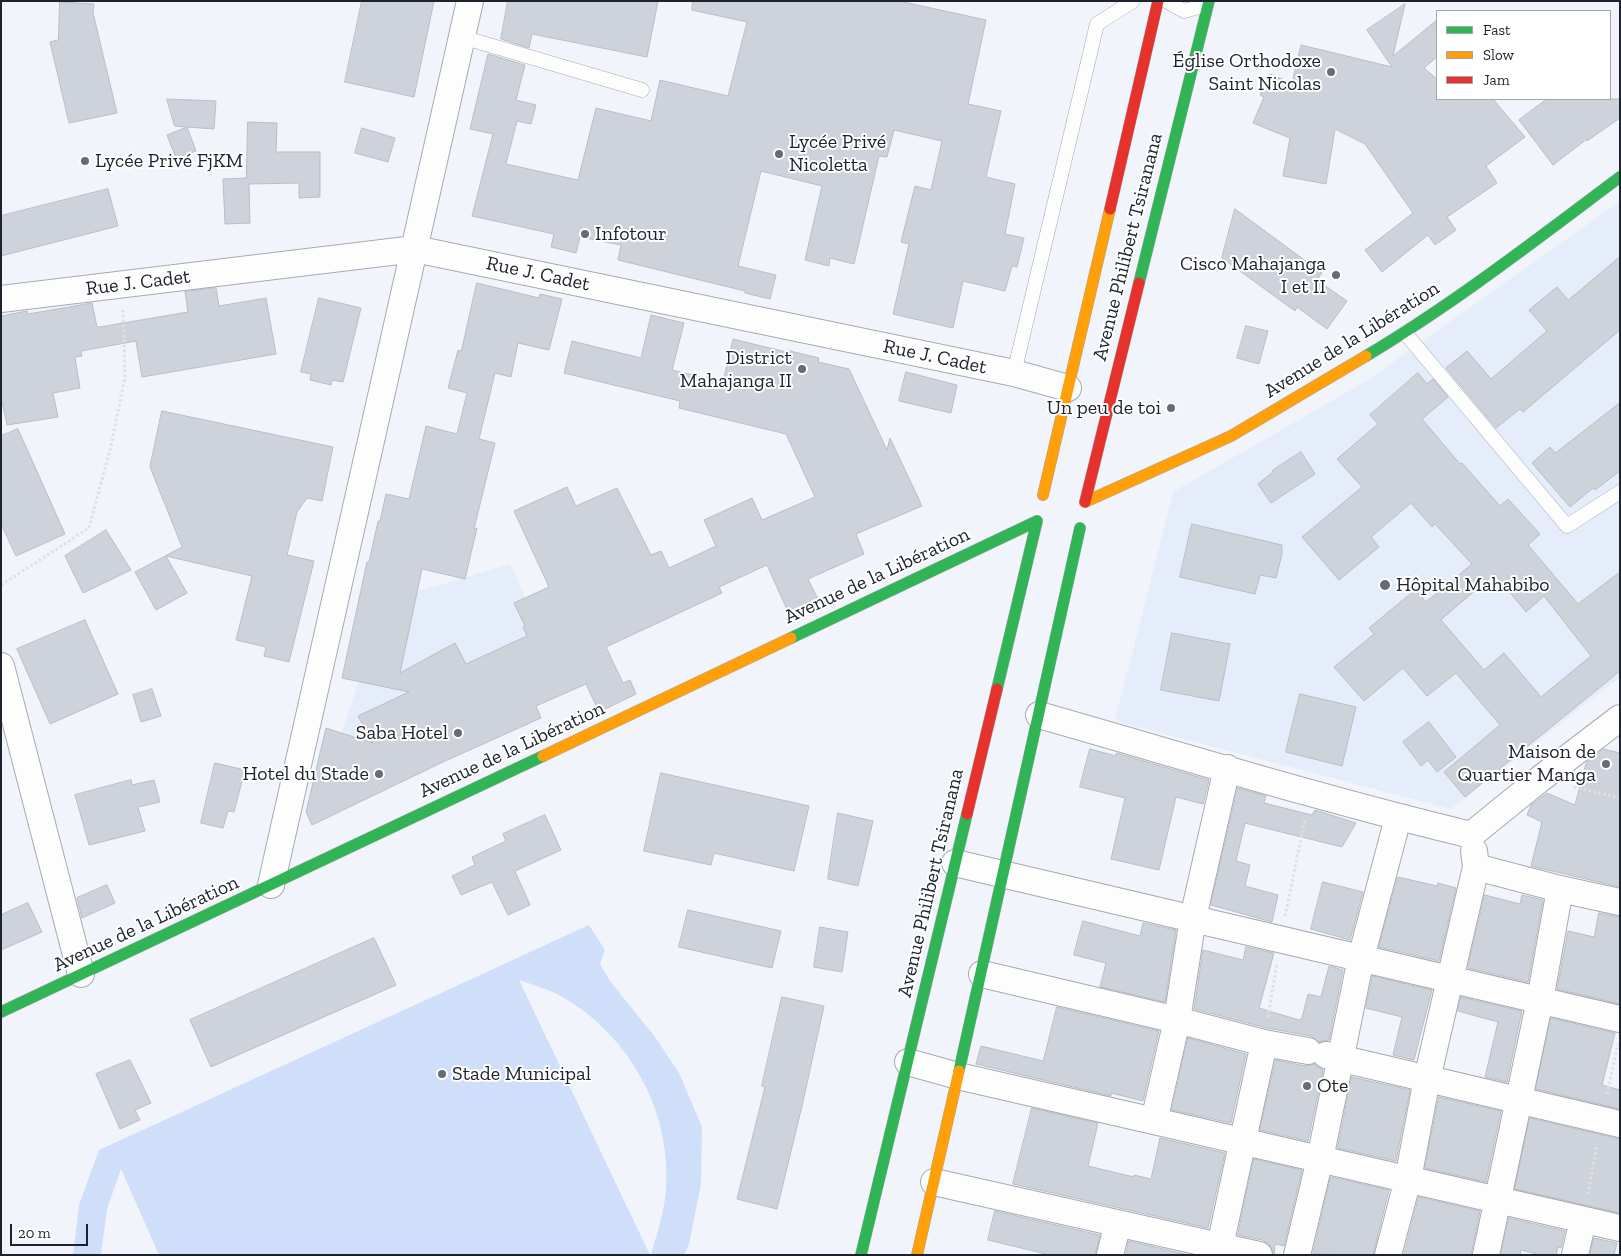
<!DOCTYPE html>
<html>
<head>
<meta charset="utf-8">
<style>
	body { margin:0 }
	#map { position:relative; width:1621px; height:1256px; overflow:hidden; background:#f1f4fa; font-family:"Zilla Slab",serif }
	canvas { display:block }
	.frame { position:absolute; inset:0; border:2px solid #1d222c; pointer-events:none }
	.legend { position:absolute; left:1436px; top:10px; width:175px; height:90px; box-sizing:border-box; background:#fff; border:1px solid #a5a7ab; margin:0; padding:6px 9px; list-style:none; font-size:15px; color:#1d222c }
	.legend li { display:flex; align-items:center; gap:10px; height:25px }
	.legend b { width:25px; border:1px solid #a5a7ab }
	.scale { position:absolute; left:10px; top:1224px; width:78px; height:22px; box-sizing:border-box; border:2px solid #1d222c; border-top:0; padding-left:6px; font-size:15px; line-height:18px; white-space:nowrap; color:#1d222c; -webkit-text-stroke:4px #fff; paint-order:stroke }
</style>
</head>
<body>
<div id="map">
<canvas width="1621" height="1256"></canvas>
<div class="frame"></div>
<ul class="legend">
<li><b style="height:6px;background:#30b455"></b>Fast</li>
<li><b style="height:6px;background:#ff9f0a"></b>Slow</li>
<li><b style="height:6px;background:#e5322d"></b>Jam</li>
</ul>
<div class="scale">20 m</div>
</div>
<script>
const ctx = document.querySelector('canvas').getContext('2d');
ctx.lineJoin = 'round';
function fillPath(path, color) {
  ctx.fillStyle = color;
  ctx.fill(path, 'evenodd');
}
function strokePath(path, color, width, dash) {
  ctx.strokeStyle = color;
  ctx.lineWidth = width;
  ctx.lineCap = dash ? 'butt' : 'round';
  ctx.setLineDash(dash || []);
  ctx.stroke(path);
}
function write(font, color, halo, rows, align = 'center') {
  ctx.font = font + ' "Zilla Slab",serif';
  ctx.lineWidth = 4;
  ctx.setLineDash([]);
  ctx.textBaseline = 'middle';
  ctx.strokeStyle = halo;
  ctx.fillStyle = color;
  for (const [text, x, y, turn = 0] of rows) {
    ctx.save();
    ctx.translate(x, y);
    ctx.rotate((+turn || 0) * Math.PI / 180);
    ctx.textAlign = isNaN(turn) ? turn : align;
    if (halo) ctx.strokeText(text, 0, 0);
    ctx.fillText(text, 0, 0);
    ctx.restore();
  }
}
fillPath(new Path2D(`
	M1620,201V677L1451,809L1115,721L1173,492L1368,380Z
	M510,564L566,690L318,803L386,601Z`), '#e5edfb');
fillPath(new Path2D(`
	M589,925L605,950L600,964L610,981L655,1037L679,1073L702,1127L701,1184L689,1244L684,1255H651C657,1233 665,1210 666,1188C672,1108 625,1029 555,993C544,988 531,984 519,980L650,1255H159L121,1169L107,1209L101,1255H73L79,1205L99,1150Z`), '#d0dff9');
const building = new Path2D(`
	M362,1H434L414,97L345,82Z
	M508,1H658L647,57L532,34L529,48L501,39Z
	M693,1H899L986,20L968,104L1001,111L986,177L1015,184L1005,234L1024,238L1017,267L1012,266L1005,291L963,281L953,328L893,314L909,244L901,242L915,186L931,190L942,141L894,130L887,157L879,156L854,264L830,258L829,266L805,260L822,186L761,171L738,266L776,275L770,299L745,293V291L618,260L621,245L580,237L576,253L551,247L554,234L472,216L493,134L470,129L488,54L525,65L516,100L536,105L531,124L517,121L506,164L578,180L596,108L651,121L660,80L728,96L747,22L692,10Z
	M60,2L94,4L93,13L117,113L69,123L50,42L58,40Z
	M1405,4L1393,56L1437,20V57L1424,68L1437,79V99H1493L1525,137L1486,166L1497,183L1447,217L1456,230L1435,245L1428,235L1382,272L1365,250L1413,213L1365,144L1335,129L1326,184L1283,176L1290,138L1253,123L1264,97L1260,95L1270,74L1292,83L1301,45L1392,67L1367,30Z
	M167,99L216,101L214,129L187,127L196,151L176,158L167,135L187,127L175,126Z
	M1547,99H1620V118L1587,141V139L1553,165L1519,120Z
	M248,122L277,123L276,152H320V197L299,198V183L249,184L250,223L225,224L223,179L246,178Z
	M362,128L395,138L388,162L355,153Z
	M108,189L118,226L1,256V216Z
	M1235,209L1322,273L1317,280L1347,301L1327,329L1297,307L1295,311L1222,258Z
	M1620,257V330L1523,412L1520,409L1496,428L1446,368L1467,351L1491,379L1547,331L1529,310L1557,287L1568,300Z
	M477,283L539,298L540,294L562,299L549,350L518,343L511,377L495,373L479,439L495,443L474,529L477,528L465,579L422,569L400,673L455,643L466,664L527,636L523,627L525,626L514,603L549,587L514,511L567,487L576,506L617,488L651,555L661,551L669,568L716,546L704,520L752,498L762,520L815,497L786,434L679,408L680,401L564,373L572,341L641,358L651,315L684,323L672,370L723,382L733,339L786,352V350L819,358L818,362L849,369L887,450L890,438L922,506L856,534L864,554L808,579L820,603L790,616L767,565L719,587L722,593L606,647L623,683L630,680L636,694L599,712L586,684L536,706L541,718L443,762L312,825L306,812L326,728L372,743L358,716L409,692L342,678L367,562H369L378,521H380L386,494L409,499L426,426L457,434L467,393L448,388L458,350L461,351Z
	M216,288L219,306L266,298L276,354L142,377L136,341L81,351L82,356L75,357L80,388L53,393L58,417L7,425L1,397V316L27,311L28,314L92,303L97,327H100L188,312L185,292Z
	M319,298L361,308L343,382L332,380L331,385L310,380L311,374L301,372Z
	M1246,326L1268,331L1259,364L1237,358Z
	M906,372L957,385L951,413L899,401Z
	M1418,373L1427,384L1433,379L1448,397L1422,419L1460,464L1462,463L1500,506L1508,499L1540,534L1528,545L1578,604L1620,572V671L1465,797L1444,772L1500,725L1456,673L1427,696L1403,668L1364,701L1334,667L1374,634L1369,628L1415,590L1426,602L1472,564L1435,524L1432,527L1411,503L1371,537L1379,547L1339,580L1302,537L1362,487L1337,459L1378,424L1370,415ZM1495,574L1526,612L1544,596L1591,656L1541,697L1504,653L1484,670L1441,620Z
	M1620,403V471L1595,490L1593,488L1570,507L1532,463L1550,447L1555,453Z
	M162,411L333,447L322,501L307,498L297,512L287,555L314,561L289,662L264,656L266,647L236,640L252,576L166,556L187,593L156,610L135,572L182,547L150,467Z
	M18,429L65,534L16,556L1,524V436Z
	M1301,452L1315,474L1271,503L1258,484L1273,472L1272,471Z
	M1192,524L1282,545V554L1276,578L1260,575L1255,594L1180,577Z
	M106,530L131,570L83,593L65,556Z
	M85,620L118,694L50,724L17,649Z
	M1172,633L1230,644L1219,701L1161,690Z
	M152,689L161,716L141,722L133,695Z
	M1300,694L1356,707L1342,766L1286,752Z
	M1429,722L1456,757L1437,772L1428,760L1421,766L1403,742Z
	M1090,749L1116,756V753L1209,780L1203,804L1176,797L1159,870L1111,859L1125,798L1080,787Z
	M1604,749L1620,753V887L1531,866L1542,822L1527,815L1531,805L1547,793L1575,805L1586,763Z
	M215,763L245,770L234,812L228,811L223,828L201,823Z
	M661,773L809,806L794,871L714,853L711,865L644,851Z
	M131,780L132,785L154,780L160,802L138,807L145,831L89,845L75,795Z
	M1238,788L1266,796L1264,803L1312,815L1315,810L1356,823L1342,847L1245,823L1236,861L1250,865L1245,886L1278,895L1272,922L1211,905Z
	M838,813L873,821L858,886L828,879Z
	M545,815L561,850L515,871L530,905L508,915L492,882L461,895L452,876L475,865L472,857L506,841L503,834Z
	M1398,877L1437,886L1438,883L1456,888L1439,961L1379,947Z
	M1323,882L1363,892L1350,940L1311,929Z
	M107,885L115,903L82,918L77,898Z
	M1485,895L1520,904L1522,895L1543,900L1528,982L1468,968Z
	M28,903L42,932L1,950V915Z
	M688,910L781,931L772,968L679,947Z
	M1599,913L1620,917V1004L1557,989L1568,931L1594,937Z
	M1083,921L1140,936L1143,923L1176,930L1165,1002L1100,987L1106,963L1074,955Z
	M820,927L848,932L842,972L814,967Z
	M374,938L396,985L211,1067L190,1020Z
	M1246,947L1274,953L1259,1008L1299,1020L1302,1018L1308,994L1321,997L1329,966L1343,970L1329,1040L1319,1042L1311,1036L1267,1028L1194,1009L1203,950L1243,960Z
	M1373,976L1432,990L1414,1060L1393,1055L1402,1017L1366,1008Z
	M782,997L824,1006L802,1106L777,1209L737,1199L765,1087L762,1086Z
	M1461,997L1522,1011L1507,1082L1485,1077L1498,1022L1458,1011Z
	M1057,1007L1159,1031L1143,1101L1111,1093V1096L976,1064L981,1046L1043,1061Z
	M1551,1018L1615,1033L1602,1085L1620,1090V1109L1536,1089Z
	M1188,1038L1246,1054L1231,1123L1172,1110Z
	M130,1060L151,1103L135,1110L140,1120L120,1129L96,1074Z
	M1276,1060L1305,1066L1315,1064L1323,1070L1308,1141L1260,1130Z
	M1352,1077L1410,1090L1396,1161L1338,1148Z
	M1439,1097L1501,1111L1486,1182L1425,1168Z
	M1032,1108L1098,1123L1088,1166L1134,1177V1175L1151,1179L1160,1138L1225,1153L1208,1228L1013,1184Z
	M1530,1118L1620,1139V1213L1515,1189Z
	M1254,1159L1302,1170L1284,1246L1275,1244L1274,1255L1269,1244L1262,1240L1238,1235Z
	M1331,1177L1389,1190L1373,1255L1313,1254Z
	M1419,1197L1480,1211L1471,1255H1404Z
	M995,1211L1100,1235L1095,1255H1050L988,1240Z
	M1509,1218L1565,1231L1561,1248L1558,1247L1556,1255H1541L1521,1250L1520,1255H1501Z
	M1594,1238L1617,1243L1614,1255H1590Z
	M1129,1241L1189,1255H1126Z`);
fillPath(building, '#ced2da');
strokePath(building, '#b9bec5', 1);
const lane = new Path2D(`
	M1166,1L1184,11L1203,6L1205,1
	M462,37L642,90
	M1405,333L1567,526L1620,492
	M1014,373L1097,24L1133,1`);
const street = new Path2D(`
	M1,299L415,249L1014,373L1068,388
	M1,666L81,974
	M1039,715C1183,756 1325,800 1471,835L1540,779L1620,718
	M1474,851L1476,867L1560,889L1620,902
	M955,863L1620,1019
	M271,885L470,1
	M982,974L1177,1020L1264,1043L1308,1051
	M1326,1055L1620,1124
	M908,1062L958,1076L1620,1228
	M1154,1121L1177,1020L1193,918L1227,768
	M934,1182L1259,1255
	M1220,1246L1264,1043
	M1110,1255L1118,1223
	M1297,1255L1320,1159L1361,958L1398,818
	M1388,1255L1408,1179L1427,1079L1476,867
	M1486,1255L1540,1000L1560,889
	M1575,1255L1583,1220`);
const fast = new Path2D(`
	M1139,283L1209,1
	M1366,356C1455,303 1537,239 1620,177
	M791,638L1037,521
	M997,689L1037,521
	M1,1012L543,756
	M959,1071L1080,528
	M861,1255L967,814`);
const slow = new Path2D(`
	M1043,495L1110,209
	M1085,502L1231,436L1366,356
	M543,756L791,638
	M917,1255L959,1071`);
const jam = new Path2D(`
	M1110,209L1158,1
	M1085,502L1139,283
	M967,814L997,689`);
strokePath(lane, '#a7abb1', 15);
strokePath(street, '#a7abb1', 28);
strokePath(fast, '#a7abb1', 12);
strokePath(slow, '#a7abb1', 12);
strokePath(jam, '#a7abb1', 12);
strokePath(new Path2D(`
	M1,585L89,528L111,446L125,377L123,310
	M1574,787L1620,798
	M1285,916L1305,819
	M1268,1017L1277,963
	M1607,1094L1618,1044
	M1588,1194L1597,1144`), '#dee0e1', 3, [2.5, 2.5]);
strokePath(lane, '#fdfdfe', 14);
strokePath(street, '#fdfdfe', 26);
strokePath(fast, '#30b455', 11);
strokePath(slow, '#ff9f0a', 11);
strokePath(jam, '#e5322d', 11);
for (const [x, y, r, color] of [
	[1331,72,5,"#676c74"],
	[779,154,5,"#676c74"],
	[85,161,5,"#676c74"],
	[585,234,5,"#676c74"],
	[1336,275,5,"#676c74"],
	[802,369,5,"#676c74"],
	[1171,408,5,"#676c74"],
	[1385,585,6,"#676c74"],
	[458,733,5,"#676c74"],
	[1606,764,5,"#676c74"],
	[379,774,5,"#676c74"],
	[442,1074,5,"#676c74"],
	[1307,1086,5,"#676c74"]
]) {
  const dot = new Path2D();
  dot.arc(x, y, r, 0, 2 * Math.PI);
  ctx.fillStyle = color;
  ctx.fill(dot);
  strokePath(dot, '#fff', 2);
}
write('20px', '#1d222c', '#fff', [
	["Église Orthodoxe",1321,61],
	["Saint Nicolas",1321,84],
	["Lycée Privé",789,142,"left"],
	["Nicoletta",789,165,"left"],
	["Lycée Privé FjKM",95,161,"left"],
	["Infotour",595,234,"left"],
	["Cisco Mahajanga",1326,264],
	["I et II",1326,287],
	["District",792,358],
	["Mahajanga II",792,381],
	["Un peu de toi",1161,408],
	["Hôpital Mahabibo",1396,585,"left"],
	["Saba Hotel",448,733],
	["Maison de",1596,752],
	["Quartier Manga",1596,775],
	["Hotel du Stade",369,774],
	["Stade Municipal",452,1074,"left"],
	["Ote",1317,1086,"left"]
], 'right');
write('20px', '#1d222c', '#fff', [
	["Avenue Philibert Tsiranana",1128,247,-76],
	["Rue J. Cadet",538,274,12],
	["Rue J. Cadet",138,283,-7],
	["Avenue de la Libération",1352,340,-32],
	["Rue J. Cadet",935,357,12],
	["Avenue de la Libération",877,576,-25],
	["Avenue de la Libération",512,750,-25],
	["Avenue Philibert Tsiranana",931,883,-77],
	["Avenue de la Libération",146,924,-25]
]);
</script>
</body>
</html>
